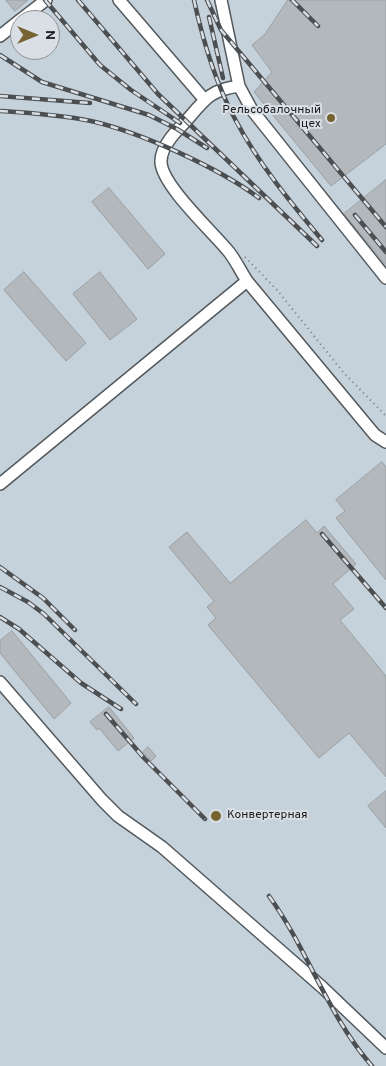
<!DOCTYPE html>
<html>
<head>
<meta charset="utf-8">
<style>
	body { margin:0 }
	#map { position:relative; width:386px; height:1066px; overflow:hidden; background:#d9dfe4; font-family:Overpass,sans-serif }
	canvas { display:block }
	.north { position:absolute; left:10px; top:10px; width:50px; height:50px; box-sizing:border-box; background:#d9dfe4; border:1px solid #8c9194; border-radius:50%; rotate:90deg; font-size:14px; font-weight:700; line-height:20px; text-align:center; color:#191b1d }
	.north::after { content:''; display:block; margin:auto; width:18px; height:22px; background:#756331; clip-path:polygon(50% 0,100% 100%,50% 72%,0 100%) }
</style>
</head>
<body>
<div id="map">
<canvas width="386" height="1066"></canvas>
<div class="north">N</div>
</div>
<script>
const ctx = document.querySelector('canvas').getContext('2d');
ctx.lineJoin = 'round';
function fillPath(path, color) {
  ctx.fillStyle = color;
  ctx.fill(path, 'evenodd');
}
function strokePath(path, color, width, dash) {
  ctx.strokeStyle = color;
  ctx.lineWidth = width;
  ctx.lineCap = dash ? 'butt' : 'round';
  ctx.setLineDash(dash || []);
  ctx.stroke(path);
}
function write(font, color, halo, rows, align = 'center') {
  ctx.font = font + ' Overpass,sans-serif';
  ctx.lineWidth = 4;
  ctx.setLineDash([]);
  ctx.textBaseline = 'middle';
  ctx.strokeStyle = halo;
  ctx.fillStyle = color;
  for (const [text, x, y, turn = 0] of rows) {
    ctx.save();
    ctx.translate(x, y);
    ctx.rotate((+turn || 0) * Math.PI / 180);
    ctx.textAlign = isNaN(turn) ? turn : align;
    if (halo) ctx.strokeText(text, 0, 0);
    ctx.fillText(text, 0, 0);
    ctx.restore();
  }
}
fillPath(new Path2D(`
	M0,0H386V1066H0ZM20,20H50V50H20Z`), '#c5d2db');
const building = new Path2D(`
	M6,0H28L15,11Z
	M288,0H386V144L331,186L254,92L272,72L252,45L265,34Z
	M386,180V265L344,214Z
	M109,188L165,254L148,269L92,202Z
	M24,272L86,343L66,361L4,290Z
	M100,272L137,319L110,340L73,294Z
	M382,462L386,467V580L336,518L345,511L336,500Z
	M306,520L317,533L324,526L356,564L333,584L354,609L340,620L386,676V777L349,733L319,758L208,625L216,618L207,607L214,601L169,547L187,532L230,583Z
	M12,631L71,703L54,719L0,653V641Z
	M109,707L134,738L118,751L99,728L97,730L90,722Z
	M148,747L156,756L151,761L143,752Z
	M386,791V828L368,806Z`);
fillPath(building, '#b2b8bc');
strokePath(building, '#9aa0a4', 1);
const minor = new Path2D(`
	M119,0L204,99
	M221,0L239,86C210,90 205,99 187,120C177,130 161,146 161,161C160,184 214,233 229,252C236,261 241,272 247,281L375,435L386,442
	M20,20L46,0
	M0,36L20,20
	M239,86L252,110L386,278
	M0,484L247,281
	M0,682L102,800L118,816L162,847L322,987L386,1048`);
strokePath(minor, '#52585c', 14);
strokePath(new Path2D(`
	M245,257L277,290L343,372L386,416`), '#74787c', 2, [1, 4]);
strokePath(minor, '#fff', 11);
const rail = new Path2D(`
	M45,0L100,65L131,90L180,123
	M78,0L158,94L317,246
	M194,0C203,41 215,82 235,119C258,163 291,203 322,240
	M207,0L221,30L386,227
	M292,0L318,26
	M209,17L223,78
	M0,55L42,82L149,115L177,129L207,148
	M0,96L90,103
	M0,111C30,113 61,115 91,121C140,132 219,168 259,198
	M355,215L386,252
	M322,534L386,608
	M0,567L43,598L75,630
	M0,587L28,602L44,614L136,704
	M0,617L19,629L81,683L121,709
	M106,714L144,758L205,819
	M269,896C308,950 328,1016 372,1066`);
strokePath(rail, '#4c4f51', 4.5);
strokePath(rail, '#d9dfe4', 2.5, [8]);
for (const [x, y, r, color] of [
	[331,118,5,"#756331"],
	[216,816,6,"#756331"]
]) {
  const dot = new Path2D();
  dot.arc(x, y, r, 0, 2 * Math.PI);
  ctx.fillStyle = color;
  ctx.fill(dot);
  strokePath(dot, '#d9dfe4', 2);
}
write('12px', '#191b1d', '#d9dfe4', [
	["Рельсобалочный",321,111],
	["цех",321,125],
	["Конвертерная",227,816,"left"]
], 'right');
</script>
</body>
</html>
